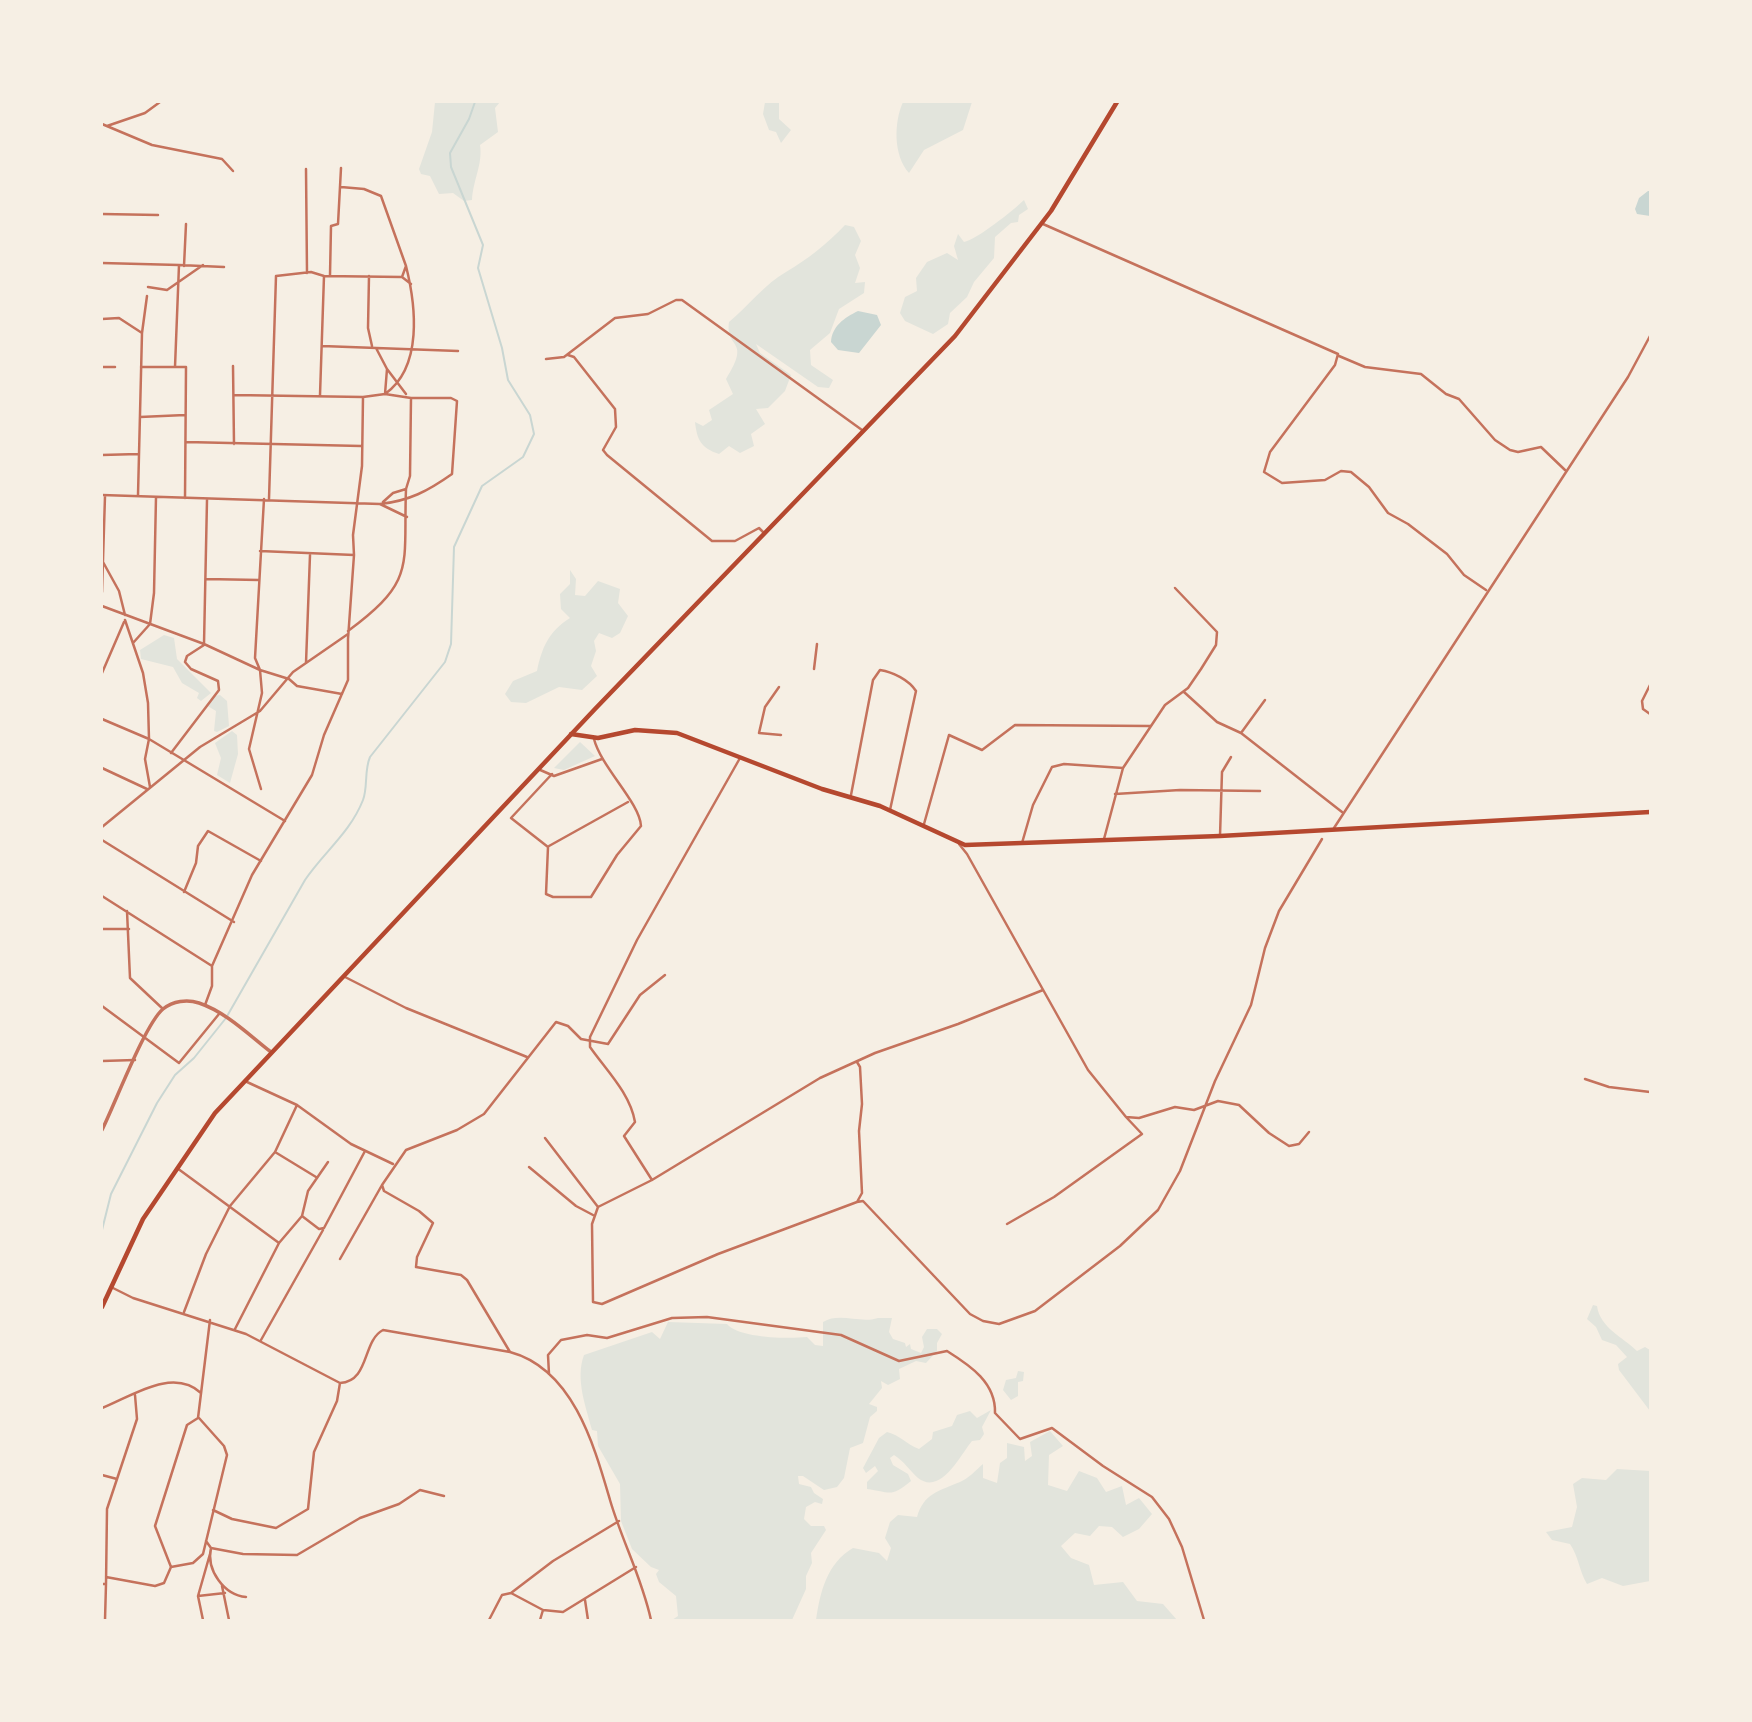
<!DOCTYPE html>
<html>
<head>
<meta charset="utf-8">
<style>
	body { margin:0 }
	#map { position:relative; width:1752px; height:1722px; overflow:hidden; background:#f6efe4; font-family:Montserrat,sans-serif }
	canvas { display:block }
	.frame { position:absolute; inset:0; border:103px solid #f6efe4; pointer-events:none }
</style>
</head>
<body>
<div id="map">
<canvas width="1752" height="1722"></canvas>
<div class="frame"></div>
</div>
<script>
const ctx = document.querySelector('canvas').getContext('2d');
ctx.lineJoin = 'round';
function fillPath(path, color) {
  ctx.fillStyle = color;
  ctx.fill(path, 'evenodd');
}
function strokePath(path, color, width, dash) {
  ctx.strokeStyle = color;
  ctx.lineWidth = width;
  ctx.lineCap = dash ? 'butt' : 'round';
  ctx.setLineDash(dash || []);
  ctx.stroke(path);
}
fillPath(new Path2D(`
	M435,102H500L495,108L498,132L480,145C483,164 473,180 472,200L464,201L453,193L439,194L430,176L421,174L419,169L432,132Z
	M765,102H779V119L791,130L781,143L776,132L769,130L763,114Z
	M903,102H972L963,130L924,150L909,173C893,155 894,122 903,102Z
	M1024,200L1028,209L1019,215L1018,222L1011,223L995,237L994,258L974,282L967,297L950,313L948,324L933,334L905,321L900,313L905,297L917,291L916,278L927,262L947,253L958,260L954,246L958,234L964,242C976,240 1014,210 1024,200Z
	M845,225L854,227L861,241L855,255L860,268L855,283L865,282L864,293L839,309L830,333L810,350L811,365L833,380L829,388L818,387L756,344L760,353L791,375L785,391L768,408L756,409L765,424L751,434L754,446L740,453L729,446L719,454C701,448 697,440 695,422L703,426L712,420L709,410L733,394L726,379C752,338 725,350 729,322C747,307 766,283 786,272C808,259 827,244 845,225Z
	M570,570L576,579L575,595L585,596L598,581L620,589L618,603L628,616L620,633L612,638L599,633L594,641L596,651L591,666L597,676L582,690L559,687L526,703L511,702L505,694L513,681L537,671C542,647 549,631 570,618L561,609L560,594L570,584Z
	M164,635L174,638L177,659L211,693L201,701L197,698L199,693L182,683L173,667L141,659L140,650Z
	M220,695L227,701L229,726L217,732L214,731L216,711L206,705L214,696Z
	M232,731L237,735L238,754L230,783L217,775L221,758L215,743Z
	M580,742L595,756L564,770L554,768Z
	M1593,1305L1597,1306C1600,1328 1623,1337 1637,1351L1645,1347L1650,1350V1411L1619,1370L1618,1364L1627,1357L1616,1345L1602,1340L1596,1327L1587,1319Z
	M878,1318H892L889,1332L893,1339L905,1343L906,1347L910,1344L911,1349L921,1353L924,1347L922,1337L927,1329H937L942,1334L937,1343V1351L926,1363L916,1361L899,1369L900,1379L888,1385L881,1381L882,1388L869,1404L877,1407V1411L870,1417L863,1443L850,1448L844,1478L837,1487L824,1490L803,1476H798L799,1484L811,1487L814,1493L823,1499L822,1504L815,1502L806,1507L804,1519L811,1526H824L826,1530L811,1553L812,1563L806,1576V1589L792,1620H672L678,1616L676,1596L659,1582L656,1574L659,1570L651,1567L632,1549L621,1521L620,1484L598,1446L597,1431L592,1430C586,1407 575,1379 584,1355L652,1332L660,1339L668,1322L727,1324C739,1338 786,1339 807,1337L815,1345L823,1346V1322C840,1312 860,1324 878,1318Z
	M1018,1371L1024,1372L1023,1381L1018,1382V1396L1011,1400L1003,1390L1006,1380L1016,1378Z
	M991,1410L982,1427L984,1434L980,1440L972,1441C961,1454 941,1496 918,1478C910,1471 904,1461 894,1455L890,1458L893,1465L908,1474L911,1481C891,1498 890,1492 867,1489V1482L878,1471L875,1466L866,1473L863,1468L879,1438L887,1432C900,1435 906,1444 919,1449L932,1439L933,1432L952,1426L957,1415L970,1411L977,1418Z
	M1050,1431L1063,1446L1049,1455L1048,1485L1067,1491L1079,1471L1097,1478L1106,1492L1122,1486L1126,1505L1139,1498L1152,1514L1139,1529L1123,1537L1112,1527L1099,1526L1090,1536L1075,1533L1061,1546L1071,1558L1089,1565L1094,1585L1123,1582L1137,1601L1163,1604L1177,1620H816C820,1592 827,1563 853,1548L879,1553L887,1561L891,1548L885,1538L890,1522L898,1515L917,1517C924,1493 939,1491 960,1482C968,1479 976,1470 983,1464V1478L997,1483L1000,1463L1007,1458V1443L1024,1447L1025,1461L1032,1456L1030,1442Z
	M1617,1469L1650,1471V1581L1623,1586L1602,1578L1587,1584C1579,1571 1579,1557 1570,1544L1552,1540L1546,1532L1572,1527L1577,1507L1573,1484L1582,1478L1606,1480Z`), '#e2e4dc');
fillPath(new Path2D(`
	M1648,191H1650V216L1637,214L1635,209L1639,198Z
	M858,311L877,315L881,325L859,353L838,350L831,342C832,326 844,318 858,311Z`), '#c9d6d2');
strokePath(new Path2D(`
	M102,1230L111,1194L157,1103L175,1075L194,1058L226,1018L305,880C324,852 350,833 363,800C368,787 364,771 370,757L445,662L451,644L454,547L482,486L523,457L534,434L530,415L508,380L502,348L478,268L483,245L451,167L450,153L469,119L475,102`), '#c9d6d2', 2);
strokePath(new Path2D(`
	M102,124L152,145L222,159L233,171
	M107,126L145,113L160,102
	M306,169L307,273
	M341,187L364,189L381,196L406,266L402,277
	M102,214L158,215
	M1043,224L1338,354L1335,365L1270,452L1264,472L1282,483L1325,480L1341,471L1351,472L1369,487L1388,513L1408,524L1447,554L1464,575L1486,590
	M102,263L179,265L175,367
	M179,265L224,267
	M184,266L186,224
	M330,275L331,226L338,224L341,168
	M369,276L368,328L372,346
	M148,287L167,290L203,265
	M102,319L119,318L142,333L138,495
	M142,333L147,296
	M322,346L458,351
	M376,348L387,369L385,394
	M568,355L574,357L615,409L616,427L603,450L607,455L712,541H735L759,528L764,533
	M1339,356L1365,367L1421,374L1446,394L1459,399L1495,440L1510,450L1518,452L1541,447L1565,470
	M546,359L564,357L615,318L648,314L676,300H682L862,430
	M233,366L234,444
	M102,367H115
	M141,367H186L185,498
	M387,369L406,394
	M385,394C423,367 416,306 406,266
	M234,395L363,397L385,394L411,398L410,476L406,489C403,566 417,580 348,631
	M320,395L324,276
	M140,417L185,415
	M186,442L361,446
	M102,455L138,454
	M102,495L380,504C409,501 428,491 452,474L457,401L451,398H411
	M269,499L276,276L311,272L324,276L402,277L411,284
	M383,502L393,493L406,489
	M380,504L407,517
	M260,551L354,555
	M103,562L119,591L125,615
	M206,579L259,580
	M102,592L105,496
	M102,606L204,644L260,670L289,679L297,686L342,694
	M125,620L143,673L148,703L149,739L145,759L150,787
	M133,643L150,624L154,593L156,497
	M204,644L207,500
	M306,663L310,555
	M814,669L817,644
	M102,673L124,622
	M1650,685L1642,701L1643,709L1650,714
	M779,687L765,707L759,733L781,735
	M1184,692L1217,722L1241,733L1342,812
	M102,719L149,739L285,821
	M1241,733L1265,700
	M171,753L219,690L218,681L191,669L185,662L187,656L204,645
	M102,768L147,789
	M538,769L554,776L602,759
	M261,789L249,749L262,693L260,670L255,658L264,499
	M1115,794L1180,790L1260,791
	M851,795L873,680L880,670C893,672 909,680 916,691L890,810
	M924,824L949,735L982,750L1015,725L1150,726
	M102,827L200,747L260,711L293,672L348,634
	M1334,828L1628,377L1650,336
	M1220,836L1222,772L1231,757
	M1104,839L1123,768L1165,705L1188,688L1201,669L1216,645L1217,632L1175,588
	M102,840L234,922
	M1022,843L1033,805L1052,767L1064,764L1123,768
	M959,844L967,854L1088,1070L1126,1117L1139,1118L1175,1107L1194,1110L1218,1101L1239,1105L1269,1133L1289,1146L1299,1144L1309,1132
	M549,846L628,802
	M548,847L546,894L553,897H591L617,855L641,826C640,803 601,767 594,739
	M548,847L511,818L552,774
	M184,892L196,863L198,846L208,831L261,861
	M102,896L212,966V986L205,1005
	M127,911L130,978L163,1009
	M102,929H129
	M212,966L252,875L312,775L324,735L348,680V639L354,555L353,535L362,466L363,397
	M345,977L406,1008L527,1057
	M102,1006L179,1063L219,1014
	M102,1061L135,1060
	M857,1062L860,1067L862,1104L859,1131L862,1193L857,1202L863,1201L970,1314L983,1321L999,1324L1035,1311L1120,1246L1158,1210L1180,1171L1215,1081L1251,1005L1265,948L1279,911L1322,839
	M1585,1079L1609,1087L1650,1092
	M247,1082L297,1105L351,1144L393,1164
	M545,1138L598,1207
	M275,1152L316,1177
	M529,1167L576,1206L593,1215
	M177,1168L279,1243L235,1329
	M652,1180L624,1136L635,1122C630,1093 606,1070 590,1047V1037L637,940L740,758
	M857,1202L718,1254L602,1304L593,1302L592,1224L598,1207L652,1180L820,1078L875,1053L958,1024L1043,990
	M302,1216L308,1191L328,1162
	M1007,1224L1054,1197L1142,1134L1126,1117
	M279,1243L302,1216L319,1229L324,1228L365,1151
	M340,1259L382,1185
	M113,1288L133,1298L246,1334L340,1383C370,1381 362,1341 383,1330L510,1352C573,1369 594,1445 610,1500C622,1541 642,1578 651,1620
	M184,1312L206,1254L230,1206L275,1152L297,1105
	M261,1340L323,1230
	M510,1352L467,1280L461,1275L416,1267L417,1257L433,1223L419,1211L384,1191L382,1185L406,1150L457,1130L484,1114L556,1022L568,1026L581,1039L608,1044L640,995L665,975
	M549,1374L548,1355L561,1340L587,1335L607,1338L672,1318L707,1317L841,1335L899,1361L947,1351C971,1366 996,1383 995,1413L1020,1439L1052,1428L1103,1466L1152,1497L1169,1519L1182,1547L1204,1620
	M102,1408C132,1396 173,1367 201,1393
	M102,1475L117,1479
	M213,1510L232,1519L276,1528L308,1509L314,1452L337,1401L340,1383
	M206,1541L211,1548L243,1554L297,1555L360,1518L399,1504L420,1490L444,1496
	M211,1548C206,1570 224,1595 246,1597
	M171,1567L155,1526L187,1425L198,1418L210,1320
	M171,1567L193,1563L203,1554L227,1455L224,1446L199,1418
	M106,1577L155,1586L164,1583L171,1567
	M102,1584H106L107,1509L137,1419L135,1395
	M222,1586L229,1620
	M511,1593L543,1610L563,1612L636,1567
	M198,1596L225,1593
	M585,1600L588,1620
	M105,1620L106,1584
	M203,1620L198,1596L210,1554
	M489,1620L502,1595L511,1593L553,1561L619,1521
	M540,1620L543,1610`), '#c5725c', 2.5);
strokePath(new Path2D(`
	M102,1130C115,1104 145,1024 163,1009C173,1001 187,999 199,1003C226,1012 249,1035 271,1052`), '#c5725c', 3.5);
strokePath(new Path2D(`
	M571,734L598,738L635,730L677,733L822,789L880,806L965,845L1220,836L1650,812`), '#b5482f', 4.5);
strokePath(new Path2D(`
	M102,1307L143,1219L215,1113L595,709L955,336L1051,211L1117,102`), '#b5482f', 4.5);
</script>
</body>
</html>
